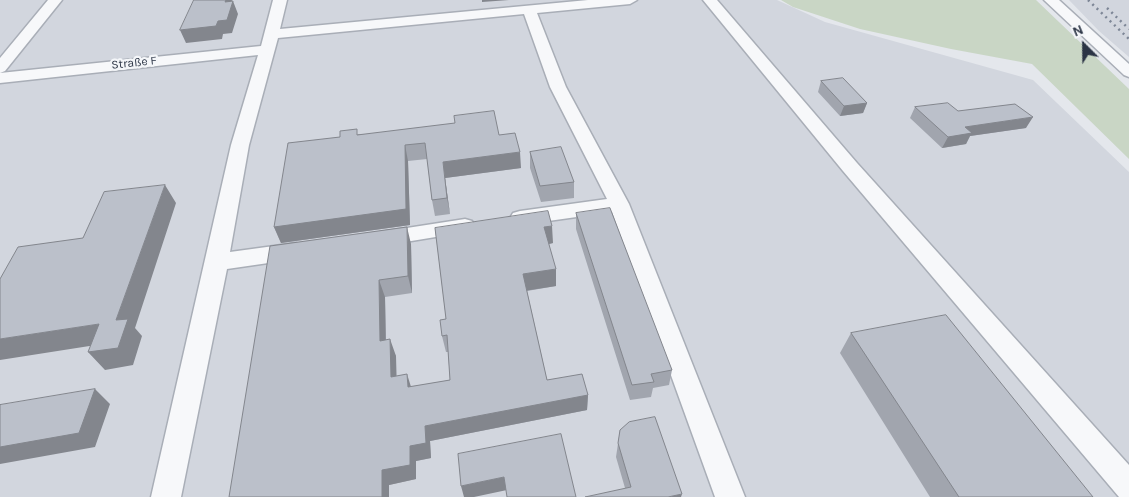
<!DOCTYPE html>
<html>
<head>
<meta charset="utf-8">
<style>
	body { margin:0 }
	#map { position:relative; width:1129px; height:497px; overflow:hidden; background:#e4e7ec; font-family:Karla,sans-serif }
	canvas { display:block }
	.north { position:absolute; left:1059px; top:20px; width:50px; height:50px; -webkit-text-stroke:4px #f4f6f9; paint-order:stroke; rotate:337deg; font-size:14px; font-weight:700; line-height:20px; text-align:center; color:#2b3445 }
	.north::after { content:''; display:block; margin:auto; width:18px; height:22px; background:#2b3445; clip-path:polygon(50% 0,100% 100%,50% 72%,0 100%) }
</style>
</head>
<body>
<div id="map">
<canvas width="1129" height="497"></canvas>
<div class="north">N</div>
</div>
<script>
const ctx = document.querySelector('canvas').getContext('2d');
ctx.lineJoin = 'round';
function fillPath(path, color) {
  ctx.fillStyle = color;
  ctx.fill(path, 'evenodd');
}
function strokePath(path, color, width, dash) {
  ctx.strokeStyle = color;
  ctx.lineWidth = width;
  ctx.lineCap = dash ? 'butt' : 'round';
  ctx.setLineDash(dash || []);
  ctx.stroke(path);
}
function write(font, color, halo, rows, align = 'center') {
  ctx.font = font + ' Karla,sans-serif';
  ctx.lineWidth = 4.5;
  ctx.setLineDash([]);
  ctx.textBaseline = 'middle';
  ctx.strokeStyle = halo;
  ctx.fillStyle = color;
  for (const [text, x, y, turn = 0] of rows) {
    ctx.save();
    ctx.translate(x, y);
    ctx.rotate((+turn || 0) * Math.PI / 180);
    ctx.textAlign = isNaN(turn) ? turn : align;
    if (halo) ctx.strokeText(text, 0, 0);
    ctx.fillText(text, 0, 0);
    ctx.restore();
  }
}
fillPath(new Path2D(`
	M0,0H777L825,22L1033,80L1129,172V497H0Z
	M1069,0H1129V57L1099,31Z`), '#d2d6de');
fillPath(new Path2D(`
	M781,0H1036L1129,89V159L1032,64L951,49L860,29L793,7Z`), '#c9d6c5');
const minor = new Path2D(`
	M48,0H62L5,71L0,73V58Z
	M273,0H287L280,29L588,0H637L630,4L537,13L566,87L629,204L745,497H715L612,212L520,225L513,223L510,218L513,213L520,211L607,199L550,87L524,14L278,38L249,145L230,252L296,243L304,246L307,251L304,256L296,259L227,269L181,497H151L231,145L258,55L0,83V73L261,46Z
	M703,0H717L857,163L1129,465V497H1119L843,171Z
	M1044,0H1059L1129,64V77L1124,75Z
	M465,219L472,221L475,226L472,231L381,246L374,244L371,239L374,234L381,232Z`);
strokePath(minor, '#a9aeb7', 3);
fillPath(minor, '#f7f8fa');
strokePath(new Path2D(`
	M1088,0L1129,39
	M1107,8L1129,29`), '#7d8696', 2.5, [2, 4]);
fillPath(new Path2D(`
	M821,81L867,103L863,113L840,116L818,92Z
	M915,107L958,111L1026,128L970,136L966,144L942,148L910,118Z
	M358,134L499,135L521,168L445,178L450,214L435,216L432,200L427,159L408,161L410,225L281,243L274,227Z
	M530,152L574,182V198L541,202L530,168Z
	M576,213L672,370L669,385L653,388L651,397L630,400L576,229Z
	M435,228L553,243L549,244L556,286L527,291L547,380L588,395L587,410L430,441L431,458L416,461V479L389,485L270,246L411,244L412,293L385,297L386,340L396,356V376L411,387L450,380L448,352H446L442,336L446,319Z
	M851,333L1093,497H930L840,353Z
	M620,430L681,497L625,488L616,457Z`), '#a1a5ae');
fillPath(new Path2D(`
	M223,0H232L230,8L233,1L238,14L232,33L223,34L222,39L186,43L180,30L218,21Z
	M482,0H509L482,2Z
	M867,103L863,113L840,116L844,106Z
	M1033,117L1026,128L970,136L966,144L942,148L948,137L965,127Z
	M405,145L408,161L410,225L281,243L274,227Z
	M520,152L521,168L445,178L450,214L447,198L443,162Z
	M165,185L176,203L135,328L142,336L133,365L105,370L88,352L116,320Z
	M552,226L553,243L544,245V227Z
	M407,227L411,244L412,293L408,276Z
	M556,269V286L524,291L523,274Z
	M379,280L385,297L386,357L380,341Z
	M99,324L115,342L0,360V339Z
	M390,339L396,356L397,393L391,377Z
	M407,374L412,390L408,387Z
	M95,389L110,404L95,447L0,464V447Z
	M588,395L587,410L430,441L431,458L416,461V479L389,485V497H382V470L410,446L425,426Z
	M504,477L507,490L474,497H464L461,486Z
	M682,494L681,497H668Z`), '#83868d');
const building = new Path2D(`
	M194,0H226L225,2L233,1L227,20L218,21L216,26L180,30Z
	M843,78L867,103L844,106L821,81Z
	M948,103L958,111L1015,104L1033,117L965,127L972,133L948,137L915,107Z
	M494,111L499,135L515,133L520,152L443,162L447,198L432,200L425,143L405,145L406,209L274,227L288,143L340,137V131L357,129V135L455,123L454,116Z
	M561,147L574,182L540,186L530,152Z
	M165,185L116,320L128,319L118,348L88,352L99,324L0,339V279L18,247L83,238L104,192Z
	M610,208L672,370L651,374L654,382L632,385L576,213Z
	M548,211L552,226L544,227L556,269L523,274L547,380L582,374L588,395L425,426L426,443L410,446V465L382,470V497H229L270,246L407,227L408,276L379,280L380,341L390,339L391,377L407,374L408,387L450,380L447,335L442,336L440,320L446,319L435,228Z
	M946,315L1093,497H959L851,333Z
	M95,389L79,433L0,447V405Z
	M655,417L682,494L668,497H585L631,487L618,443L620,430L629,422Z
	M561,434L576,497H507L504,477L461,486L458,454Z`);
fillPath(building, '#bbc0ca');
strokePath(building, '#83868d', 1);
write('12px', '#2b3445', '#f4f6f9', [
	["Straße F",134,63,-6]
]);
</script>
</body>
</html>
